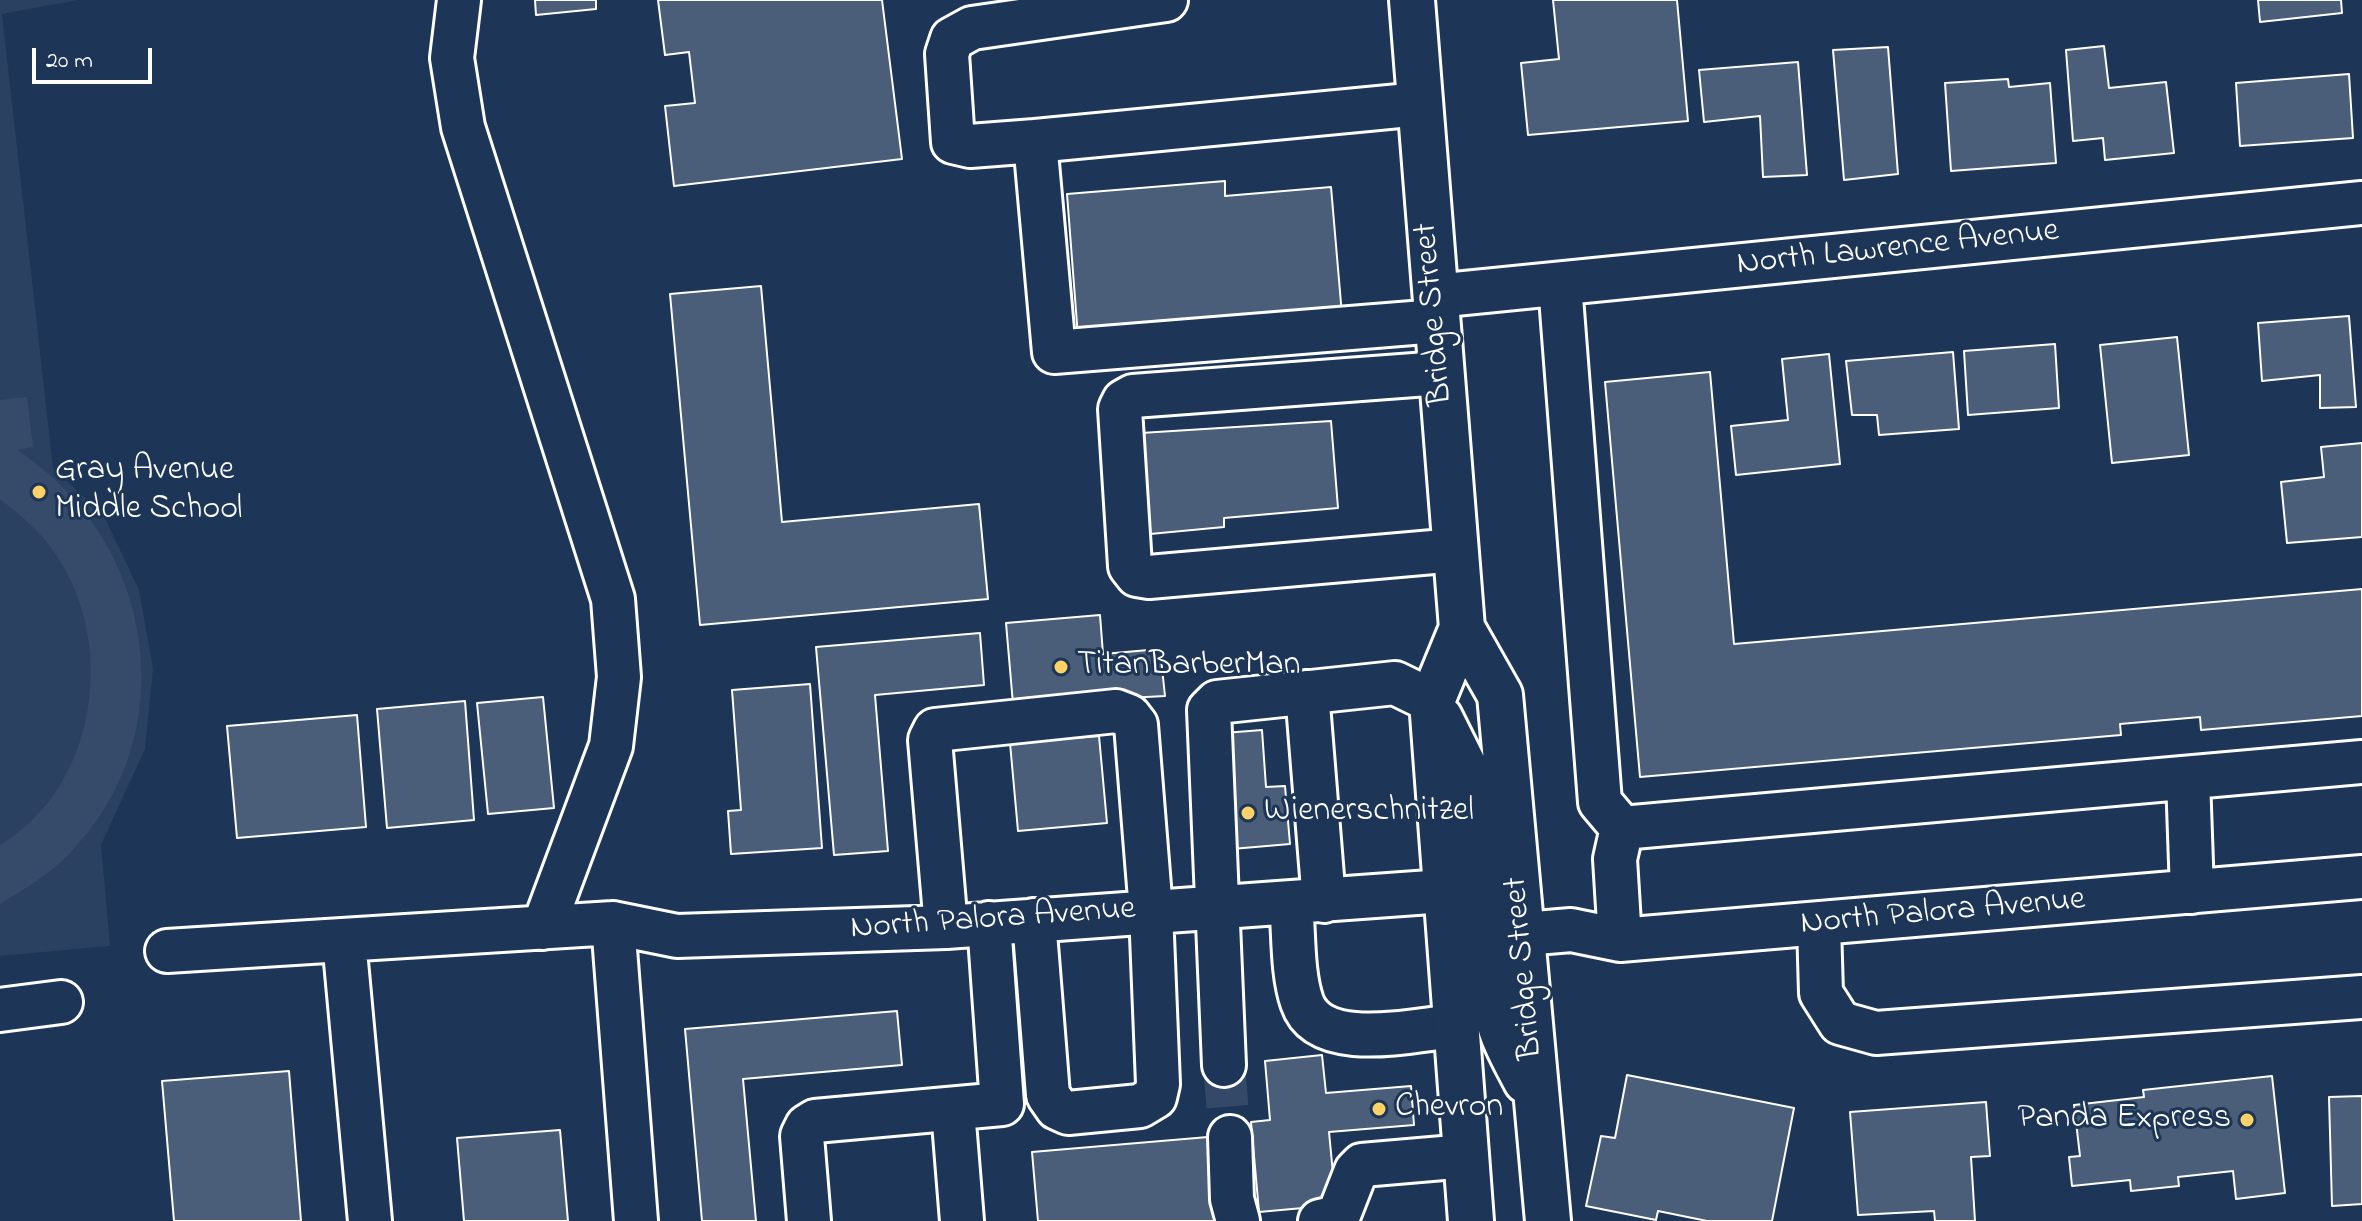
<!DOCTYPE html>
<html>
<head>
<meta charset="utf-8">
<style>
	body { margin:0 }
	#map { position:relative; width:2362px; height:1221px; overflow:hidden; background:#1d3557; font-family:"Indie Flower",sans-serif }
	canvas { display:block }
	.scale { position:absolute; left:32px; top:48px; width:120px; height:36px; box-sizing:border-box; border:4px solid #fff; border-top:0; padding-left:10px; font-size:24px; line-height:28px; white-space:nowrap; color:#fff; -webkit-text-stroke:6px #1d3557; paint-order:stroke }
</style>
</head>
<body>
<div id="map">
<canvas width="2362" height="1221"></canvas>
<div class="scale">20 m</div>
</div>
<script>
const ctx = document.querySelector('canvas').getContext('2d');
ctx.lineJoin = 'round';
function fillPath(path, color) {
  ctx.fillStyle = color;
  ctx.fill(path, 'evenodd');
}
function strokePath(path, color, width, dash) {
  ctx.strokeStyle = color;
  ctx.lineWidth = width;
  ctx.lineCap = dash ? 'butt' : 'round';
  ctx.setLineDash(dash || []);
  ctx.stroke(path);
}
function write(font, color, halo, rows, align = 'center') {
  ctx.font = font + ' "Indie Flower",sans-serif';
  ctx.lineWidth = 6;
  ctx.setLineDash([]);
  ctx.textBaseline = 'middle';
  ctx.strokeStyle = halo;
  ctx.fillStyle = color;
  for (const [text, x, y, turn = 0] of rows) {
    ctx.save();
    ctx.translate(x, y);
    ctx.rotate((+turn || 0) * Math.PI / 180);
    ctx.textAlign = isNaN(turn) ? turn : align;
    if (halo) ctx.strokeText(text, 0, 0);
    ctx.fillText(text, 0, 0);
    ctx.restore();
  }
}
fillPath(new Path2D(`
	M0,0H78L2,14L53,468L104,516L139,590L153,669L145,749L101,845L110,946L0,956Z`), '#2a4161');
fillPath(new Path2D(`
	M27,397L33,447L17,450C155,539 187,734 69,854C49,875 24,889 0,904V845C99,786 118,639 52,549C38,529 19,514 0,499V400Z`), '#364b69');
const building = new Path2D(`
	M535,0H596V9L536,15Z
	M658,0H882L902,159L674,186L665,106L695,103L689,52L665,55Z
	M1553,0H1677L1688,121L1528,135L1521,63L1559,59Z
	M2258,0H2341L2342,13L2260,22Z
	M2104,46L2109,88L2166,82L2174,153L2105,160L2103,138L2073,141L2066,50Z
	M1888,47L1898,174L1844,180L1833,50Z
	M1798,62L1807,175L1763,177L1760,116L1704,122L1699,70Z
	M2349,74L2353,138L2240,146L2236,83Z
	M2008,79L2009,87L2050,83L2056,163L1951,171L1945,83Z
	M1225,181V196L1331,187L1342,315L1078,337L1067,194Z
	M761,286L782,522L979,504L988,599L700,625L670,294Z
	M2349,316L2356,407L2320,408V375L2262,381L2258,323Z
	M2177,337L2189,455L2112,463L2100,345Z
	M2055,344L2059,408L1968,415L1964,351Z
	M1953,352L1959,429L1879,435L1877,415H1852L1846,361Z
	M1829,354L1840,464L1736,475L1731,426L1788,420L1782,359Z
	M1710,372L1734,644L2362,589V716L2201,730L2200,717L2120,724L2121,735L1640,777L1605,382Z
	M1331,421L1338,508L1224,518V527L1150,534L1141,433Z
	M2362,443V537L2287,543L2281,482L2324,477L2321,447Z
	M1100,615L1103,654L1160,649L1165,696L1013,704L1006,623Z
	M980,633L984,685L875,695L888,851L834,855L816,647Z
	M810,684L822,848L731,854L728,811L741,810L732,690Z
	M543,697L554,808L488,814L477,703Z
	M465,701L474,820L387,828L377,709Z
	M357,715L366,827L237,838L227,726Z
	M1262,730L1266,787L1285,786L1290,844L1232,849L1224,733Z
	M1099,736L1107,823L1018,831L1010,743Z
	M897,1011L902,1065L743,1079L756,1221H702L685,1029Z
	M1322,1055L1326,1093L1411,1086L1414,1125L1329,1132L1336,1205L1259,1212L1251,1122L1270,1120L1265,1061Z
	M289,1071L301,1221H174L162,1081Z
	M1627,1075L1794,1108L1772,1221H1707L1658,1211L1656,1220L1586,1206L1601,1136L1615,1138Z
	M2272,1076L2285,1193L2236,1199L2233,1171L2178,1177L2179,1186L2131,1191L2130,1180L2072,1186L2069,1157L2080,1156L2074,1105L2144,1097L2143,1090Z
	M2362,1096V1204L2332,1206L2329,1097Z
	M1986,1102L1990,1156L1971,1157L1975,1221H1935L1934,1211L1858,1215L1850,1112Z
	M560,1130L568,1221H464L457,1138Z
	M1208,1137L1215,1221H1038L1032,1152Z`);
fillPath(building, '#4a5d79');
strokePath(building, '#fff', 2);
strokePath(new Path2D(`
	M1224,1065L1230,1137`), '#344968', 42, [42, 21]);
const minor = new Path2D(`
	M459,0L452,58L463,127L613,599L619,677L611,746L543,928
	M1166,0L972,28L952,39L947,54L953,142L970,146L1035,141L1420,104
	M1035,141L1054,352L1437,321
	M1560,284L1600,802L1622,828
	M1435,296L2362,203
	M1441,373L1133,396L1124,401L1120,409L1130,566L1137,575L1149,577L1456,550
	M1307,692L1324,901
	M2188,778L2192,892
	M1622,828L2362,762
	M1291,903C1294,934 1292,973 1302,1002C1319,1053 1412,1030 1455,1026
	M613,923L636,1221
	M1819,925L1821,993L1840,1023L1876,1033L2362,997
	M946,927L930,740L935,730L1116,711L1129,716L1136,725L1151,911L1158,1084L1155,1097L1140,1106L1068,1113L1057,1108L1048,1095L1034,920
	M1524,934L1571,930L1620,940L2362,877
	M344,940L370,1221
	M1620,940L1615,859L1622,828
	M167,951L613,923L677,936L946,927L1444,891
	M0,1010L61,1002
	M1224,1065L1209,710L1217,702L1395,683L1432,701
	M953,1110L962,1221
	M1230,1137L1232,1199L1238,1221
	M809,1221L802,1136L807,1126L815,1121L1002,1104L989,923
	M1320,1221L1338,1217L1356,1171L1362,1165L1466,1156`);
const major = new Path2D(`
	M1412,0L1462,628L1500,695L1548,1221
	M1462,628L1432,701L1471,1221
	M1440,718L1477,792L1487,882L1494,899L1522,932
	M1444,891C1490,941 1486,963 1500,1025C1505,1044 1517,1063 1526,1081`);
strokePath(minor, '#fff', 48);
strokePath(major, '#fff', 50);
strokePath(minor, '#1d3557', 42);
strokePath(major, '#1d3557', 44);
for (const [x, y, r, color] of [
	[39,492,8,"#ffd166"],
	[1061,667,8,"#ffd166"],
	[1248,813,8,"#ffd166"],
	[1379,1109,8,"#ffd166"],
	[2247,1120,8,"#ffd166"]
]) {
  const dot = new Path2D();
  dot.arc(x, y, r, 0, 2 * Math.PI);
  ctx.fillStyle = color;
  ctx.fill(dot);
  strokePath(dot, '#1d3557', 3);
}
write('34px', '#fff', '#1d3557', [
	["North Lawrence Avenue",1898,250,-6],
	["Bridge Street",1436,314,-95],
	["North Palora Avenue",1943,914,-5],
	["North Palora Avenue",993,921,-4],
	["Bridge Street",1526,968,-95]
]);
write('34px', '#fff', '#1d3557', [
	["Gray Avenue",55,472],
	["Middle School",55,511],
	["TitanBarberMan",1077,667],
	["Wienerschnitzel",1264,813],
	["Chevron",1395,1109],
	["Panda Express",2231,1120,"right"]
], 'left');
</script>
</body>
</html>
